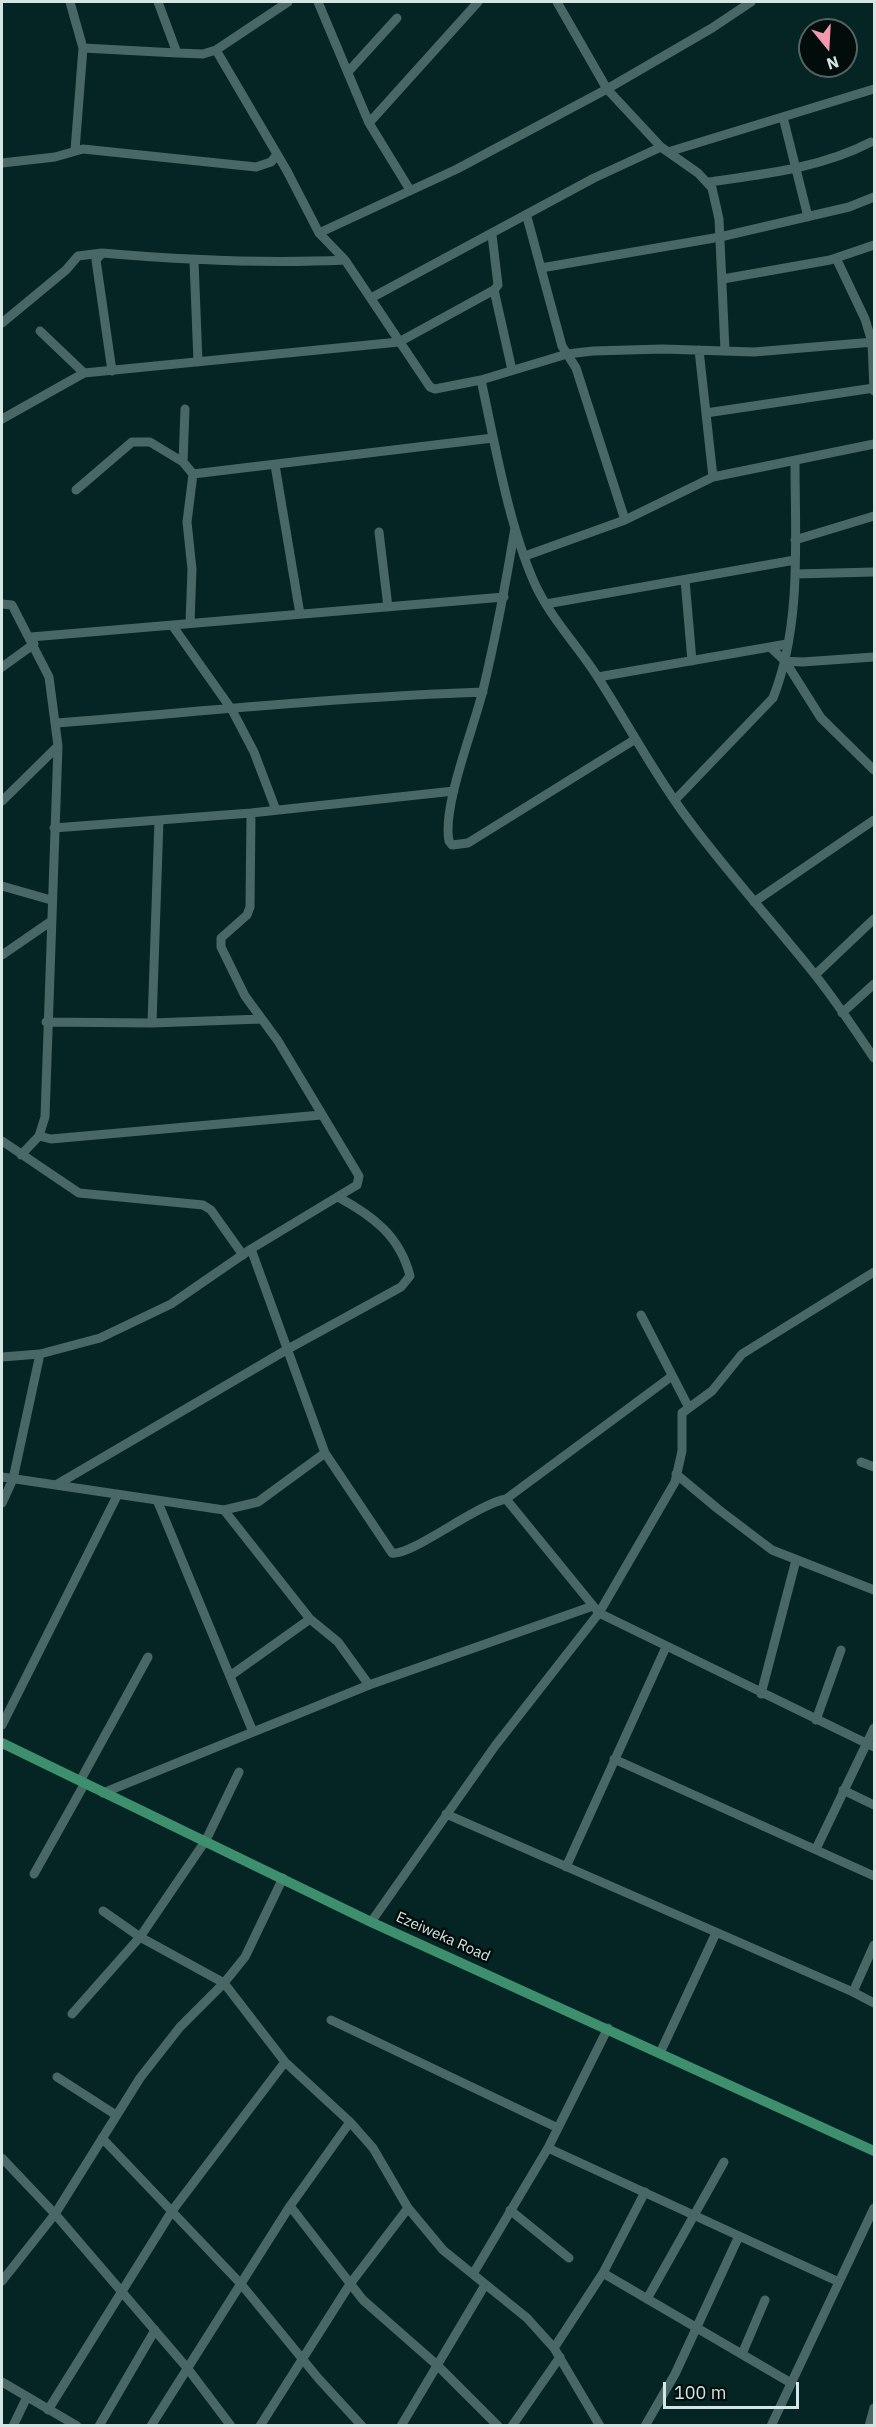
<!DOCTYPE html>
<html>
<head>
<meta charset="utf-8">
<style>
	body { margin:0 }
	#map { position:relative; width:876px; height:2427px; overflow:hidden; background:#052524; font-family:"IBM Plex Sans",sans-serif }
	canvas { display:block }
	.frame { position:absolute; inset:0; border:3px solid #d4e5e4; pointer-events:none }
	.north { position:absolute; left:798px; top:18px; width:60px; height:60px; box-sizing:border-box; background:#020c0b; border:2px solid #566362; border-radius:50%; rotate:162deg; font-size:16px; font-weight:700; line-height:24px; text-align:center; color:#d4e5e4 }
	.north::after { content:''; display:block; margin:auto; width:21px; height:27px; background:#f29aad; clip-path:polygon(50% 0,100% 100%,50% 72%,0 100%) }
	.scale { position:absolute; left:663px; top:2382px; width:136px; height:27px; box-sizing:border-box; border:3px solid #d4e5e4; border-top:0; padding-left:8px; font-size:18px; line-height:21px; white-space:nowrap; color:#d4e5e4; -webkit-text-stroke:4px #020c0b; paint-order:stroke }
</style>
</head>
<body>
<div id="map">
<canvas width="876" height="2427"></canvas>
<div class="frame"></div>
<div class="north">N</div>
<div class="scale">100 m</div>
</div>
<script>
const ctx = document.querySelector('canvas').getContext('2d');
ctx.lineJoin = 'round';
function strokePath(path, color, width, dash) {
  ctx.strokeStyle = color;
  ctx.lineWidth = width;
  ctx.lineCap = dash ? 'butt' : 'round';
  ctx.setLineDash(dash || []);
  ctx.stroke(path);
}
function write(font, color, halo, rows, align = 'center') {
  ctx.font = font + ' "IBM Plex Sans",sans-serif';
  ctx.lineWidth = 5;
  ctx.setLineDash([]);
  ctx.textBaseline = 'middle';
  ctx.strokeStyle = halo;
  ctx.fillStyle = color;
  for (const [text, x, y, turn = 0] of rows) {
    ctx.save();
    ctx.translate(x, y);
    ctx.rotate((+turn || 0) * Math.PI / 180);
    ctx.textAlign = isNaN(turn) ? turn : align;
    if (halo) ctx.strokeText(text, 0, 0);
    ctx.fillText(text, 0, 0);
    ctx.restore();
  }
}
strokePath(new Path2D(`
	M70,2L83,48L75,150
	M158,2L177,53L203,54L216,50L288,2
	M318,2L369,123L410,190
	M557,2L607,89L661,147L698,173L712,188L719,219L725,350
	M83,48L177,53
	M216,50L287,171L319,233L345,260L430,387L435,389L481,380L567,354L593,351L663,349L754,352L874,342
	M348,72L397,18
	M783,117L808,217
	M369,123L478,2
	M668,152L874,89
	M2,163L55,157L83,149L256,167L271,162L276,156
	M709,182C764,174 821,168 871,142
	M527,217L562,346L576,368L625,520
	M319,233L457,169L607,89L712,28L751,2
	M836,258L865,319L872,342L874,391
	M194,261L198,362
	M541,268L720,237L849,207L874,197
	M723,279L830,260L874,245
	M494,290L512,370
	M371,298L594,178L661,147
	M2,323L66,270L78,256L102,253
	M40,331L84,373
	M699,350L713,477
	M112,371L96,260L102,253C184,260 263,264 345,260
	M481,380C495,444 508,522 534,582C549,616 577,645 597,676C626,721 651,768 682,811C721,865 766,914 808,966C832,995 853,1027 874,1058
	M185,409L183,462L193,474L493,438
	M706,413L874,388
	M2,419L84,373L399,342L494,290L498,285L492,235
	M275,465L300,614
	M76,490L132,442H150L183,462
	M515,528C506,582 496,636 483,690C474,728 442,806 449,841L452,845L468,843L634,740
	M379,532L388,607
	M795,540L874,516
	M525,556L625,520L713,477L874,444
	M795,574L874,572
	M685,580L692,661
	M2,604L12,605L49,677L58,746L45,1117L39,1136L21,1155
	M546,604L795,560
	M190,623L192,569L187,522L193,474
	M172,625L232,710L254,752L276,810
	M31,637L504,597
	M770,647L785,661L821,718L874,770
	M785,661L802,662L874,657
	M2,667L34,644
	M598,677L787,644
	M56,723C198,712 340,697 483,692
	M675,800L773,698C802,625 795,539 795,462
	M2,801L58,746
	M54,828L251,813L454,791
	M2,886L51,900
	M754,902L874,820
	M2,955L50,922
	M815,975L874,919
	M842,1013L874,984
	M46,1022L152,1023L261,1019
	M152,1023L159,820
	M39,1136L51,1139L321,1115
	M2,1141L79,1193L203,1205L211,1210L243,1255
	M251,1249L325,1453L392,1553C410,1557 477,1504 506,1499L672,1376
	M641,1315L689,1408
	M2,1357L40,1354L100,1338L171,1304L251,1249L357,1185L359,1176L278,1041L245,996L221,947V938L247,915L250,907L251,813
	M861,1462L874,1467
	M676,1474L718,1509L772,1550L874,1590
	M2,1477L224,1510L258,1502L325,1453
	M56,1485L288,1349L401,1287L410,1276C400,1236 373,1216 338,1197
	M506,1499L599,1613L675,1482L682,1451V1413L712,1391L742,1354L874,1272
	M157,1500L253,1732
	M2,1503L13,1479L40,1354
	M224,1510L310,1619L338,1642L369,1685
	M230,1676L310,1619
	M761,1694L796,1560
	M816,1720L841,1650
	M2,1725L118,1494
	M614,1759L874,1876
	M80,1781L148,1657
	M843,1790L874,1805
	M103,1793L369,1685L593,1606
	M446,1814L853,1992
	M816,1849L874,1728
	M566,1867L666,1647
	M34,1874L85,1783
	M283,1878L245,1957L224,1983L285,2062L350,2122L373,2148L408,2208L443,2250L527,2318L554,2348L600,2426
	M371,1922L495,1746L599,1613L874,1747
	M874,1945L853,1992L874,2003
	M72,2014L140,1937L206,1840L239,1772
	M331,2020L558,2128
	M660,2053L716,1933
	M57,2077L116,2115
	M102,2138L241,2284L318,2378L362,2426
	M548,2148L839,2282
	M2,2158L55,2214L188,2369L231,2426
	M290,2206L363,2300L437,2365L498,2426
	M510,2210L569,2258
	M603,2273L791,2383
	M473,2274L548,2148L608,2028
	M2,2281L55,2214L140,2078L180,2027L224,1983L140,1937L103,1911
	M647,2299L724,2162
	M554,2348L603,2273L645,2192
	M742,2354L765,2300
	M2,2382L77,2426
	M48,2410L172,2211L285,2062
	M13,2426L27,2397
	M99,2426L155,2330
	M151,2426L290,2206L350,2122
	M260,2426L350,2284L408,2208
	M401,2426L485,2285
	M512,2426L560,2357
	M645,2426L675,2374L739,2236
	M771,2426L874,2208
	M869,2426L874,2408`), '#486765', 9);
strokePath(new Path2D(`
	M2,1743L371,1922L874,2151`), '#3e8f6d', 10);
write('15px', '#d4e5e4', '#020c0b', [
	["Ezeiweka Road",443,1937,24]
]);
</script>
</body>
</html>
